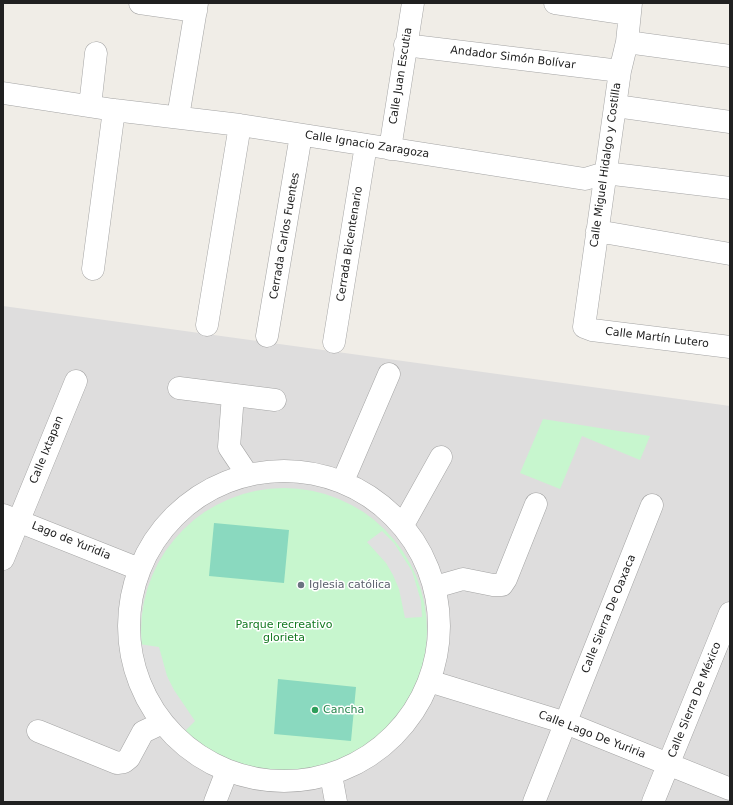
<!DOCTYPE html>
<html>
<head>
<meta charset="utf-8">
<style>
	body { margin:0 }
	#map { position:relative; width:733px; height:805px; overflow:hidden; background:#f0ede7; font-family:"DejaVu Sans",sans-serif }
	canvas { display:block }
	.frame { position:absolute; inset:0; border:4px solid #202020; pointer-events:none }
</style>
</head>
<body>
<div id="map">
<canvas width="733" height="805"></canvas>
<div class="frame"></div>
</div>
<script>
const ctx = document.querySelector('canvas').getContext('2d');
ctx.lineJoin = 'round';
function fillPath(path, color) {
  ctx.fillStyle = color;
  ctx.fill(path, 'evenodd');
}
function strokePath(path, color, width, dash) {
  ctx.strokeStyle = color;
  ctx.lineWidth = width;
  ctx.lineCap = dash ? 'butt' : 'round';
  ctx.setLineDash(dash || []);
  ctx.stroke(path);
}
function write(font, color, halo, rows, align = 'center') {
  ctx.font = font + ' "DejaVu Sans",sans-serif';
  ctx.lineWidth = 3;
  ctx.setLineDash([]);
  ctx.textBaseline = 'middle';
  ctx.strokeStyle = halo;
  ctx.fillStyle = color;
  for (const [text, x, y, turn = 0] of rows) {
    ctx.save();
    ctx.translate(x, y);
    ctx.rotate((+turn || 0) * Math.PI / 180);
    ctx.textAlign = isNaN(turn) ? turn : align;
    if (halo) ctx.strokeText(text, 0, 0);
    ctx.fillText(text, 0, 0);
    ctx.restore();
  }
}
fillPath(new Path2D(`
	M3,306L730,406V802H3Z`), '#dedddd');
fillPath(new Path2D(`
	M543,419L650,436L640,460L582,436L560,489L520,473Z
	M141 631a143 143 0 1 1 286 0a143 143 0 1 1-286 0Z`), '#c7f6ce');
fillPath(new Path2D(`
	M214,523L289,530L284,583L209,576Z
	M278,679L356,687L351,741L274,734Z`), '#8ad9bf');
fillPath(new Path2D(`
	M382,531L394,543L412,571L421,601L422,617L405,618L399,589L393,575L386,563L367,542Z
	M139,644L159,647L167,676L174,690L195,721L182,734L172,724L155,699L144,672Z`), '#e0e0e0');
const minor = new Path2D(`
	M140,3L196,11
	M555,3L629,14
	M631,3L627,42L620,71L584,327L592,330L730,347
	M627,42L730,56
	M405,45L620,71
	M3,93L114,110L240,125L585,179L605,173L730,188
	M90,106L96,53
	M616,106L730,122
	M178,117L197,3
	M390,149L413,3
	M597,231L730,254
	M93,269L114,110
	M207,325L240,125
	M267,336L301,135
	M334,342L366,145
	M179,388L275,400
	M233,395L229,447L247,474
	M129 626a155 155 0 1 1 310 0a155 155 0 1 1-310 0Z
	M343,481L389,374
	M3,515L139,569
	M403,525L441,457
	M3,559L76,381
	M435,587L463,579L493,585H502L506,579L536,504
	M429,681L566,723L730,789
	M38,731L117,763L124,762L129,758L143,732L162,723
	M331,775L336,802
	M215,802L227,771
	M534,802L652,505
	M653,802L730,613`);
strokePath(minor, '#a4a4a4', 23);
strokePath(minor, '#fff', 22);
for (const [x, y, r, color] of [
	[301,585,4,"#6b7280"],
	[315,710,4,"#2e9e5b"]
]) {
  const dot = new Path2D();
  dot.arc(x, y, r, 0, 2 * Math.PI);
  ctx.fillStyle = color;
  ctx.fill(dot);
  strokePath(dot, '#fff', 1.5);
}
write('11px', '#202020', '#fff', [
	["Andador Simón Bolívar",513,58,7],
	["Calle Juan Escutia",401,76,-81],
	["Calle Ignacio Zaragoza",367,145,9],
	["Calle Miguel Hidalgo y Costilla",606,165,-82],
	["Cerrada Carlos Fuentes",285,236,-80],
	["Cerrada Bicentenario",350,244,-81],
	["Calle Martín Lutero",657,338,7],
	["Calle Ixtapan",47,450,-68],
	["Lago de Yuridia",71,541,22],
	["Calle Sierra De Oaxaca",609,614,-68],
	["Calle Sierra De México",695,700,-68],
	["Calle Lago De Yuriria",592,735,21]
]);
write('11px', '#5b616d', '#fff', [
	["Iglesia católica",309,585]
], 'left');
write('11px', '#137921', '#fff', [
	["Parque recreativo",284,625],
	["glorieta",284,638]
]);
write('11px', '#27864d', '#fff', [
	["Cancha",323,710]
], 'left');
</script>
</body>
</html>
